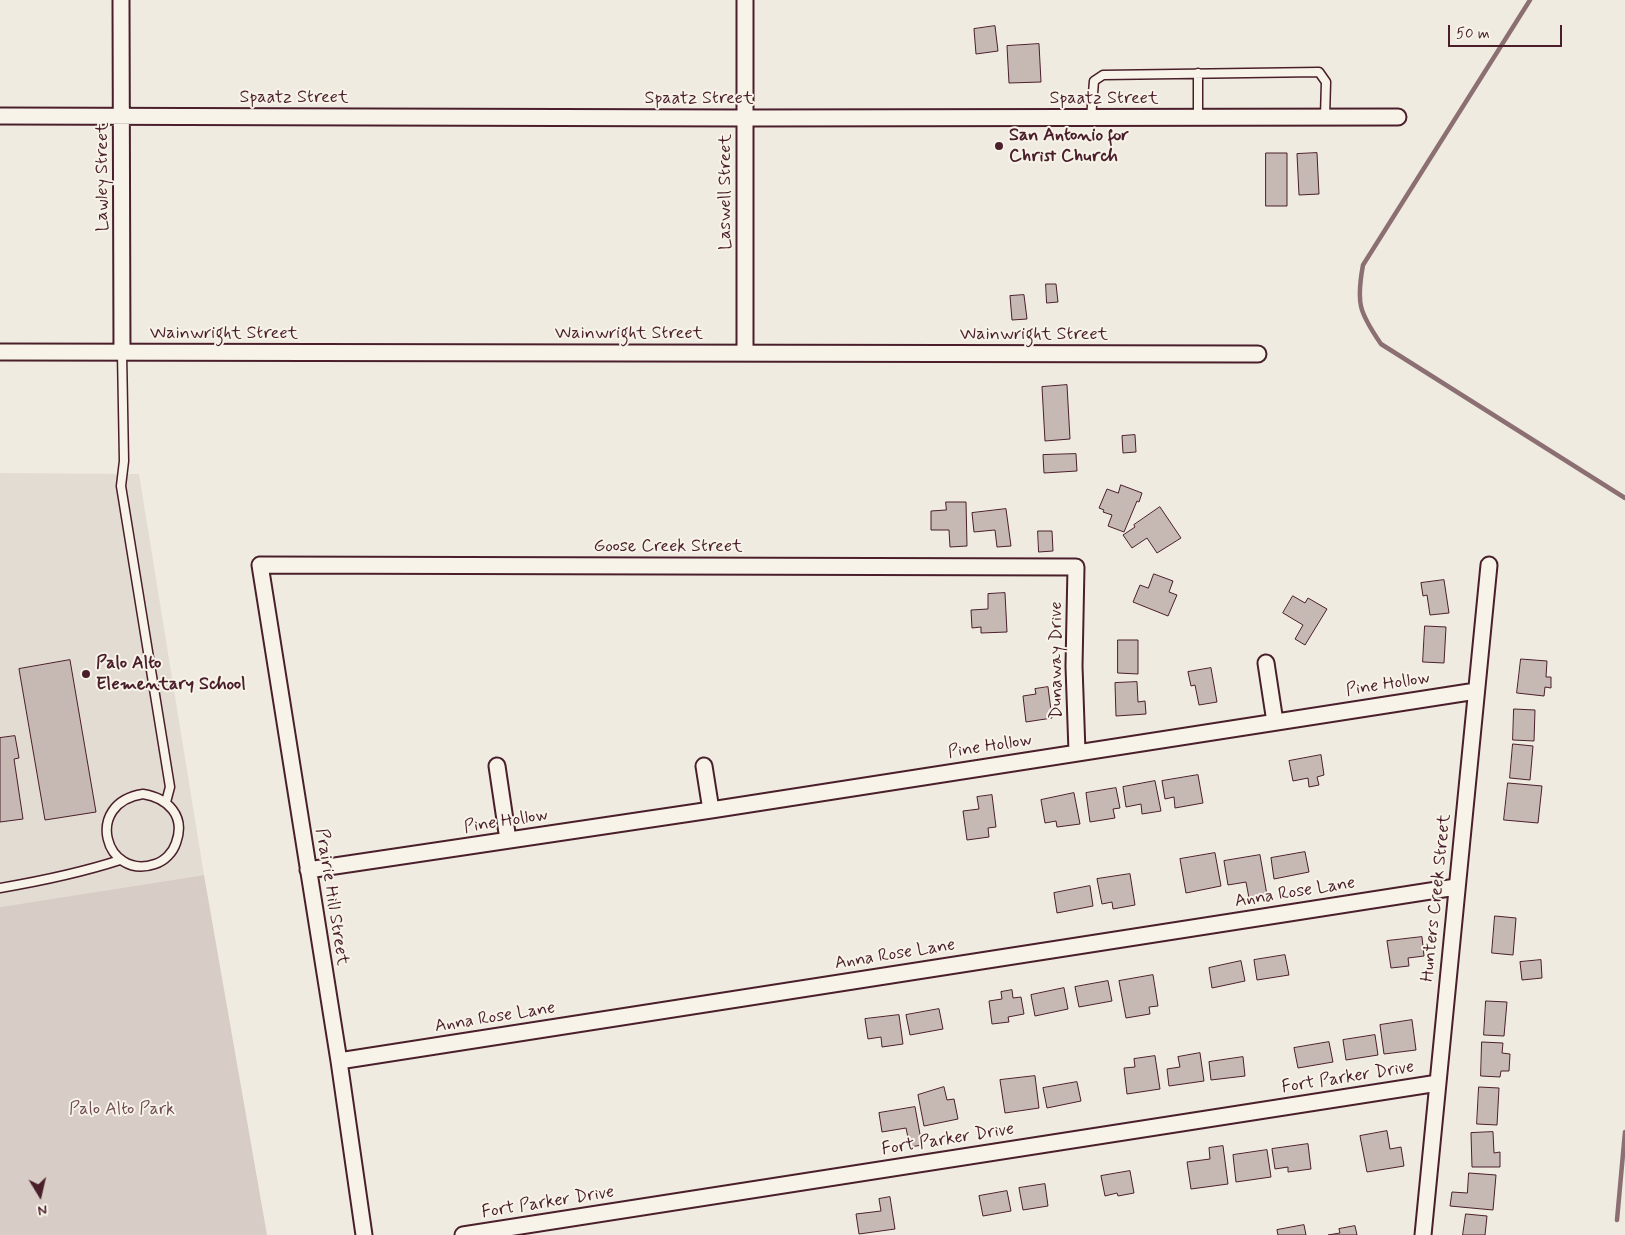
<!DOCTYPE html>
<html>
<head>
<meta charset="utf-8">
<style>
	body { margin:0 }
	#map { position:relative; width:1625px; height:1235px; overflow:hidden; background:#f0ebe0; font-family:Mynerve,sans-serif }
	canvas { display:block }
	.north { position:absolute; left:15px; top:1170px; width:50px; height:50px; -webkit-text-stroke:4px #f7f3e8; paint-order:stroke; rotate:171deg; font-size:14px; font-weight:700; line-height:20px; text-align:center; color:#4a1f2b }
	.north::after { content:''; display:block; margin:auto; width:18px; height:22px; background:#4a1f2b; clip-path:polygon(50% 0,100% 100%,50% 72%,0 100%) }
	.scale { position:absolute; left:1448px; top:25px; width:114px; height:22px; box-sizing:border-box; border:2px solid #4a1f2b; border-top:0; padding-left:6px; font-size:15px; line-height:18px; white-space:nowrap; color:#4a1f2b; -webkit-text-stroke:4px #f7f3e8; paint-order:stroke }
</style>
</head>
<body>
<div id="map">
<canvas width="1625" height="1235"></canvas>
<div class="north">N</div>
<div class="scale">50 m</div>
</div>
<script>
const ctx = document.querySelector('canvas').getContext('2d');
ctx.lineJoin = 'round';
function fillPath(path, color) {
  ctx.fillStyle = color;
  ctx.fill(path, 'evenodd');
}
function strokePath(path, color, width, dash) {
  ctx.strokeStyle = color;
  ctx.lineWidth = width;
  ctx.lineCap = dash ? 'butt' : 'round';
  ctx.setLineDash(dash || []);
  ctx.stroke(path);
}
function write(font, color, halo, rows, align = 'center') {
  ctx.font = font + ' Mynerve,sans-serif';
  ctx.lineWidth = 4;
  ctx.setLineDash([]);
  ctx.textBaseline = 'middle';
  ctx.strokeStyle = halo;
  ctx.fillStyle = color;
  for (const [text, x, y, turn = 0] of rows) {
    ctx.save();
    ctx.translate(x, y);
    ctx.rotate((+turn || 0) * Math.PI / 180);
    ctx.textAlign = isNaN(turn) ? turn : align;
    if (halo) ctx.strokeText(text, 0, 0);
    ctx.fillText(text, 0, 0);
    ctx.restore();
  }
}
fillPath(new Path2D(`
	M0,473L139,474L204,875L0,907Z`), '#e3dcd2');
fillPath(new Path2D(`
	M204,875L267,1235H0V907Z`), '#d8cdc6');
strokePath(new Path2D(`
	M1530,0L1363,265C1356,303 1359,312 1381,344L1625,498
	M1617,1220L1625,1132`), '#8b6f72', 4.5);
const building = new Path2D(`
	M995,26L998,51L976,54L974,29Z
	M1039,44L1041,82L1009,83L1007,46Z
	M1266,153H1287V206H1266Z
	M1317,153L1319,194L1299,195L1297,154Z
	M1046,284H1056L1058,302L1047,303Z
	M1024,295L1027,319L1012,320L1010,296Z
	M1067,385L1070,439L1045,441L1042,387Z
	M1135,435L1136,452L1123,453L1122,436Z
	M1076,454L1077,471L1044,473L1043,455Z
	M1121,485L1142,493L1139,502L1137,501L1124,532L1108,526L1112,515L1103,512L1104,510L1099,508L1107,489L1118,493Z
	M946,502H966L967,546L950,547L949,530H931V511L946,510Z
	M1160,507L1181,538L1157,553L1147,538L1132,548L1123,535L1135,527L1134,525Z
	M1006,509L1011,546L997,547L995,530L974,532L972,513Z
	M1038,531H1052L1053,551L1039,552Z
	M1154,574L1173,581L1169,592L1177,595L1168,616L1133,602L1140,585L1148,588Z
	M1444,580L1449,613L1430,615L1427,595L1423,596L1421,583Z
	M1005,593L1007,632L981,633V627L972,628L971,610L988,609V594Z
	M1293,596L1305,603L1308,598L1327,609L1305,645L1295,639L1303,625L1283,613Z
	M1425,626L1446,627L1444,663L1423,662Z
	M1118,640H1138V674L1118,673Z
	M1521,659L1547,661L1546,677H1551V688L1545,687L1544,696L1517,693Z
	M70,660L96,812L45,820L19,669Z
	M1211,668L1217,702L1199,705L1195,685L1191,686L1188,672Z
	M1137,682L1138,702L1145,701L1146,714L1116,716L1115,683Z
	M1048,687L1052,718L1026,722L1023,696L1036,694L1035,689Z
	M1514,709L1535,710L1534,741L1513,740Z
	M15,736L19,758L14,759L23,819L0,822V738Z
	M1513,744L1533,746L1530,780L1510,778Z
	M1321,755L1324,775L1317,777L1319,785L1309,787L1308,778L1293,781L1289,761Z
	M1198,775L1203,803L1175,808L1174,797L1165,799L1162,781Z
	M1155,781L1161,811L1142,814L1141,804L1126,807L1123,787Z
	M1508,783L1542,786L1538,823L1504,820Z
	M1116,788L1120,808L1113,809L1115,818L1090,822L1086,793Z
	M1074,793L1080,824L1057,827L1056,821L1045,823L1041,800Z
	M992,795L996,827L988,828L989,837L967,840L963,811L979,809L977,797Z
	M1305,852L1309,872L1274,879L1271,858Z
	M1215,853L1221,886L1186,893L1180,859Z
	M1260,855L1267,895L1249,898L1246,882L1228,885L1224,861Z
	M1130,874L1135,905L1113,909L1112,902L1102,904L1097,879Z
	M1090,886L1093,906L1057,913L1054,893Z
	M1495,916L1516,918L1513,955L1492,953Z
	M1422,937L1424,956L1408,958L1409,966L1391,968L1387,941Z
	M1285,955L1289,975L1257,980L1254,960Z
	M1541,960L1542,978L1522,980L1520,962Z
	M1241,961L1245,981L1212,988L1209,968Z
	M1153,975L1158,1006L1149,1007L1150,1014L1126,1018L1119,981Z
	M1108,981L1112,1001L1079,1007L1075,987Z
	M1064,988L1068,1009L1035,1016L1031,995Z
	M1012,990L1013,998L1021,997L1024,1014L1008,1017L1009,1022L992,1024L989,1001L1002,999L1001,992Z
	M1486,1001L1507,1002L1504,1036L1484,1035Z
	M939,1009L943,1029L910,1035L906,1015Z
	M899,1015L903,1044L882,1047L881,1037L868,1039L865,1019Z
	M1412,1020L1416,1050L1384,1054L1380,1025Z
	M1375,1035L1378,1055L1346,1060L1343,1040Z
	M1329,1042L1333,1062L1298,1068L1294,1048Z
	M1482,1042L1503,1043L1502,1053L1510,1054L1509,1071H1501L1500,1077L1481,1076Z
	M1200,1053L1204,1081L1169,1086L1167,1069L1180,1067L1178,1057Z
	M1155,1056L1160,1089L1127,1094L1124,1068L1135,1067L1134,1059Z
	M1243,1057L1245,1076L1211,1080L1209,1062Z
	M1035,1076L1039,1108L1005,1113L1000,1080Z
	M1077,1082L1081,1101L1047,1108L1043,1088Z
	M944,1087L947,1100L954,1099L958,1119L924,1126L918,1095Z
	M1479,1087L1499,1088L1497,1125L1477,1124Z
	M915,1107L922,1145L910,1147L906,1128L882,1132L879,1113Z
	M1387,1131L1390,1149L1401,1147L1404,1166L1367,1172L1360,1136Z
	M1493,1132L1494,1153L1500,1152V1167H1472L1471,1133Z
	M1308,1144L1311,1169L1288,1172V1167L1275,1169L1272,1149Z
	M1223,1146L1228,1184L1191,1189L1187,1162L1210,1159L1209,1148Z
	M1267,1150L1271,1177L1236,1182L1233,1155Z
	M1130,1171L1134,1193L1118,1196L1117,1193L1105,1196L1101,1176Z
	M1469,1173L1496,1175L1493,1210L1450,1206L1452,1192L1467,1193Z
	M1045,1184L1048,1206L1023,1210L1019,1188Z
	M1007,1191L1011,1211L983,1216L979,1196Z
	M890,1197L895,1229L859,1234L856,1214L881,1211L879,1199Z
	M1466,1214L1487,1216L1485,1235H1463Z
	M1304,1225L1306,1235H1278L1277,1230Z
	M1355,1226L1357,1235H1328L1340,1233L1339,1229Z`);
fillPath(building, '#c6b8b3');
strokePath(building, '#4a1f2b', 1);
const service = new Path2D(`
	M1198,73V117
	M1091,118L1094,81L1103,75L1319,72L1326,82L1325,117
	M122,353L124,461L121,486L170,787L166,802
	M143,794C168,798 186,816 176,843C173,852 165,861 155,864C105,881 83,803 143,794Z
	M0,888C41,881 80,873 120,860`);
const minor = new Path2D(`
	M121,0L122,353
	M745,0V353
	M0,116L745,118L1398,117
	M0,352L1258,354
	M1266,663L1275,722
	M497,766L508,840
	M704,766L711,810
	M308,870L711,810L1476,691
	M339,1061L1456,887
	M364,1235L339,1061L260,565L1076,567L1074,666L1077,752
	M463,1235L1438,1083
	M1423,1235L1489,565`);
strokePath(service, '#4a1f2b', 11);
strokePath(minor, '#4a1f2b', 19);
strokePath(service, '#f7f3e8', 8);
strokePath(minor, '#f7f3e8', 15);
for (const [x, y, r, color] of [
	[999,146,5,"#4a1f2b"],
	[86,674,5,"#4a1f2b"]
]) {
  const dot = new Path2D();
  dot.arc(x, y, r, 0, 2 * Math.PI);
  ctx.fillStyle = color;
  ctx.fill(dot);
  strokePath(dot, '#f7f3e8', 2);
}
write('18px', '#4a1f2b', '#f7f3e8', [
	["Spaatz Street",294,98],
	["Spaatz Street",699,99],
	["Spaatz Street",1104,99],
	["Lawley Street",103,177,-90],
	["Laswell Street",726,192,-90],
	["Wainwright Street",224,334],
	["Wainwright Street",629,334],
	["Wainwright Street",1034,335],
	["Goose Creek Street",668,547],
	["Dunaway Drive",1057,660,-90],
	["Pine Hollow",1388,685,-9],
	["Pine Hollow",990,747,-9],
	["Pine Hollow",506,822,-9],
	["Anna Rose Lane",1295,893,-9],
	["Prairie Hill Street",331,897,81],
	["Hunters Creek Street",1437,898,-84],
	["Anna Rose Lane",895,955,-9],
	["Anna Rose Lane",495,1018,-9],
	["Fort Parker Drive",1348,1078,-9],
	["Fort Parker Drive",948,1140,-9],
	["Fort Parker Drive",548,1203,-9]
]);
write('bold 18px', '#4a1f2b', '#f7f3e8', [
	["San Antonio for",1009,136],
	["Christ Church",1009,157],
	["Palo Alto",96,664],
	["Elementary School",96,685]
], 'left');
write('18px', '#6e4a52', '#f7f3e8', [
	["Palo Alto Park",122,1110]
]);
</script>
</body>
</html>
